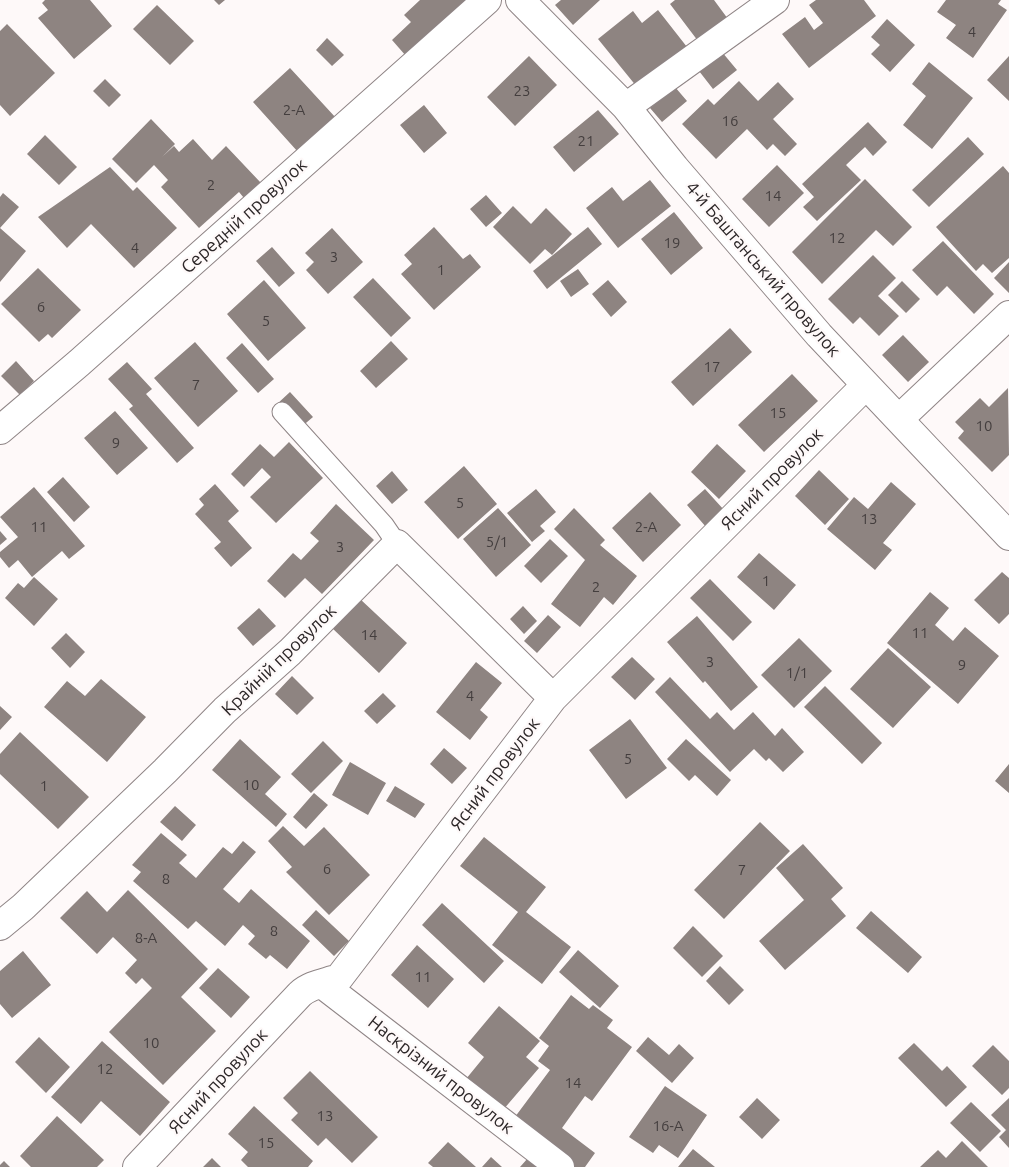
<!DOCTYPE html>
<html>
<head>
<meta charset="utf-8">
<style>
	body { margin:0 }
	canvas { display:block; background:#fef9f9 }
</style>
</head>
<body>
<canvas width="1009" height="1167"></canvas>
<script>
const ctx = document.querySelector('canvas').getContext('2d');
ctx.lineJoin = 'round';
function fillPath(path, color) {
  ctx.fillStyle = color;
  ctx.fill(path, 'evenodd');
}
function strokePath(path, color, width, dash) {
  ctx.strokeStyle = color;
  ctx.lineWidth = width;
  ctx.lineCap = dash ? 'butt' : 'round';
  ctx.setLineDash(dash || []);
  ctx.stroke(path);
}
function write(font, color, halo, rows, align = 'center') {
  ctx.font = font + ' Ubuntu,sans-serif';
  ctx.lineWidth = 4.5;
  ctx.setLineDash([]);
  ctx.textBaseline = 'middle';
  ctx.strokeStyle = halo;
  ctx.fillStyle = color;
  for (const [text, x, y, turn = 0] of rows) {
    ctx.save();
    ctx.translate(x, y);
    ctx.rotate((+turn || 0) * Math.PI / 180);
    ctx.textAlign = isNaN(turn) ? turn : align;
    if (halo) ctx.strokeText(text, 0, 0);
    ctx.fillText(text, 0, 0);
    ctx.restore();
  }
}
fillPath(new Path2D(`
	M45,0H90L112,26L74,59L38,18L48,10L42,3Z
	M214,0H225L219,5Z
	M420,0H466L406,56L392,40L411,22L404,15Z
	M561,0H600L573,25L555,5Z
	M675,0H714L728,19L698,41L670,4Z
	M816,0H864L876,16L809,68L782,34L805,17L814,30L823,23L809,5Z
	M946,0H1001L998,4L1007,10L973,58L946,38L956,25L937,12Z
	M157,5L194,41L170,65L133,29Z
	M658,10L687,47L637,87L598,39L633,11L642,23Z
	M887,19L915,45L890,72L871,54L880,45L871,37Z
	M7,24L55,73L10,116L0,105V31Z
	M327,38L344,55L332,66L316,50Z
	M722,52L737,70L713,89L699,71Z
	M529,56L557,85L515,126L487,97Z
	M1009,56V101L987,80Z
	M929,62L973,98L932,149L903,125L926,96L912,84Z
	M290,68L336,118L298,152L253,102Z
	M105,79L121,95L109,107L93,91Z
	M739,81L758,101L778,82L794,99L773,119L797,144L785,156L773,144L767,150L747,129L716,159L682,124L708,99L714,105Z
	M675,87L687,101L662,122L650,108Z
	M424,105L447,133L424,153L400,125Z
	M598,110L619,134L574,172L553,147Z
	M151,119L175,144L162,157L174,146L179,152L193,139L212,160L226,146L261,183L244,198L239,192L199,228L161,187L168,180L154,165L136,183L112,159Z
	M868,122L887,142L873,156L865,147L846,165L861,180L817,221L803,207L814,197L802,184Z
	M45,135L77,167L59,185L27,154Z
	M968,137L984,154L929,207L912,190Z
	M777,165L804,193L769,227L742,199Z
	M1003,166L1009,173V258L992,273L983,264L976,271L936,227Z
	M110,167L133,191L137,187L177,228L134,268L91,224L67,248L38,217Z
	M865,179L912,227L893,246L876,230L822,284L792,252Z
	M650,180L671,206L618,248L586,208L612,187L623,201Z
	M3,193L19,207L0,228L26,251L0,282V197Z
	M486,195L502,213L486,227L470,209Z
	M513,206L531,224L546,208L572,234L552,255L545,249L530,264L493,227Z
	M674,212L703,248L671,275L641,239Z
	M434,227L463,259L470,254L481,267L434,310L401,274L412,264L404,255Z
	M588,227L602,244L547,289L533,271Z
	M332,228L363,262L328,294L306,270L314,262L305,253Z
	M943,241L994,294L974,314L947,286L937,296L912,270Z
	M272,247L295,273L279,287L256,261Z
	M873,255L896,278L878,296L899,316L879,336L860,317L853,324L828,299Z
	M1009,262V293L994,278Z
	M38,268L81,310L52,338L48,334L39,342L1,304Z
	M578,269L589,284L571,297L560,281Z
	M373,278L411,318L391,337L353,297Z
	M264,280L306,328L268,361L227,314Z
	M608,280L627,302L611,317L592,294Z
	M902,281L920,299L906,313L888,295Z
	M730,328L752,352L693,406L671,382Z
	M903,335L929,362L908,382L882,355Z
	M391,341L408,359L376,388L360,371Z
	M195,342L238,391L198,427L154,378Z
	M242,343L274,379L258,393L226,358Z
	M16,361L34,381L20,395L1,376Z
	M127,362L152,389L146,394L194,448L177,463L129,409L133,406L108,379Z
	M792,374L818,401L764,452L738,425Z
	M1008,388L1009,455L992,472L958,438L964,431L955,422L980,398L989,407Z
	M290,392L313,417L300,428L277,404Z
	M115,411L148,448L117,475L84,438Z
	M289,442L323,478L276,523L250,497L271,477L262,468L244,487L231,474L260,444L274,457Z
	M717,444L746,471L719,499L691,472Z
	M464,466L497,504L458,539L424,502Z
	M819,470L849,499L825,525L795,496Z
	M392,471L408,490L392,504L376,486Z
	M63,477L90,507L74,522L47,492Z
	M891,482L916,504L883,543L892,550L875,570L827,529L854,497L868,509Z
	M215,484L239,511L228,521L252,548L231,567L214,548L221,542L195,514L204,505L199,499Z
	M34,487L85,546L69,559L62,551L32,577L18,560L9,568L0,557V552L18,537L0,517Z
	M536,489L556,512L540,526L545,531L532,542L507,513Z
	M705,489L724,510L706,527L687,505Z
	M650,492L681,525L643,562L612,528Z
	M336,504L374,540L322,594L305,578L285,598L267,581L293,553L301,560L319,541L310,533Z
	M498,508L531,545L496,577L463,539Z
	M574,508L605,540L600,545L637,576L613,605L604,597L580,627L551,604L585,560L554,529Z
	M0,531L7,539L0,545Z
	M550,539L568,556L541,583L524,566Z
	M759,553L796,585L774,610L737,577Z
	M1002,572L1009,578V614L999,624L974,600Z
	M34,577L58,599L34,626L5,598L18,583L24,588Z
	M710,579L752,622L733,641L690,598Z
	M930,592L949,608L935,625L953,641L965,627L999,656L958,704L887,643Z
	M359,598L407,643L379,673L331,627Z
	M523,606L537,621L524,634L510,619Z
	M259,608L276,626L253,646L237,628Z
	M548,615L561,627L537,653L524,641Z
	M697,616L758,687L731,711L705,681L703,683L667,642Z
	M66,633L85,652L70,668L51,648Z
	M799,638L832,671L794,708L761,675Z
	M888,648L931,687L893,728L850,689Z
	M632,657L655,679L635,700L611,677Z
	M476,662L502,683L480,710L488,717L470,740L436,712Z
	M292,676L314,698L297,715L275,694Z
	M670,677L710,719L717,712L734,730L753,712L775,736L782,728L804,752L783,772L769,758L766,761L754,749L730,772L655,692Z
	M101,679L146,717L107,762L44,707L67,681L85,696Z
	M825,686L882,743L862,764L804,707Z
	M383,693L396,706L377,724L364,711Z
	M0,706L12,717L0,730Z
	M630,719L667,768L626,799L589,750Z
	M20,732L89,797L58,829L0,774V754Z
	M240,739L281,777L265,794L287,814L276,827L212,770Z
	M686,739L731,780L717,796L695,775L689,781L667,759Z
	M323,741L343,761L311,793L291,774Z
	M444,748L467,768L452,784L430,764Z
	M350,762L386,783L368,815L332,795Z
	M1009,764V793L995,781Z
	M395,786L425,804L415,818L386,801Z
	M314,793L328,805L306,829L293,817Z
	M175,806L196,825L182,841L160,822Z
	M760,822L790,851L724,919L694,890Z
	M283,826L304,846L324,827L370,875L329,915L286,872L292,867L268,841Z
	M161,833L187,855L179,863L196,878L223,847L232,854L243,841L256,852L223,889L239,903L251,889L310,941L287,969L270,955L266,959L248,944L255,936L243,925L225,946L196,921L188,929L133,881L141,872L132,865Z
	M484,837L546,887L526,912L571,947L542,984L492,945L518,912L460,866Z
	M803,844L843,888L831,899L846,916L785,970L759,941L804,900L776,868Z
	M128,890L208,969L181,997L216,1031L163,1085L109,1032L152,988L142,978L136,984L125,973L137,960L113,937L97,954L60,918L87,891L107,912Z
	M442,903L504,961L484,983L422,925Z
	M316,910L349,941L334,956L302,925Z
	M871,911L922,957L908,973L856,928Z
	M693,926L723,956L702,977L673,948Z
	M417,945L454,979L428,1008L391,975Z
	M578,950L619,986L600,1008L559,972Z
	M23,951L51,985L12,1018L0,1004V971Z
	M720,966L744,990L729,1005L706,981Z
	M218,968L250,997L231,1018L199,988Z
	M571,995L589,1009L593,1005L613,1020L607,1028L632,1047L592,1101L585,1096L562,1128L595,1153L585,1167H574L512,1121L550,1070L538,1061L549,1046L539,1038Z
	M499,1006L540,1041L526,1057L539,1068L503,1110L466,1079L484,1057L468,1043Z
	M39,1037L70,1067L46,1093L15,1062Z
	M648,1037L669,1055L679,1044L694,1058L672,1083L636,1051Z
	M102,1041L170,1102L140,1136L101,1101L81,1124L51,1097Z
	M914,1043L942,1071L947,1066L967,1087L946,1107L898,1058Z
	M993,1045L1009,1061V1088L1002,1095L972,1066Z
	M310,1071L378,1137L352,1163L326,1138L318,1146L291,1120L298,1113L283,1098Z
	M665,1086L707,1115L678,1158L659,1145L653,1153L629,1137Z
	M757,1098L780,1120L762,1139L739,1117Z
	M1009,1098V1148L999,1137L1006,1130L991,1115Z
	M971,1102L1001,1131L980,1152L950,1123Z
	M254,1106L313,1161L308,1167H248L241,1160L248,1152L228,1134Z
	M57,1116L104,1160L97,1167H31L20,1156Z
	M962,1141L988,1167H920L938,1150L946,1158Z
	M448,1142L476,1167H433L428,1163Z
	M693,1149L715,1167H678Z
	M491,1157L502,1167H482Z
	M212,1158L221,1167H203Z
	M528,1158L537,1167H520Z
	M4,1161L10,1167H0V1165Z`), '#8e8481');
const service = new Path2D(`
	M282,412L384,525L397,544`);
const minor = new Path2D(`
	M520,0L626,107L675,168L819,335L1009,536
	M626,107L775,0
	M899,419L1009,315
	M0,430L79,363L487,0
	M0,926L23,907L165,771L225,710L290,652L397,544L553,698
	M322,984L560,1167
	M137,1167L300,994C311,984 325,983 339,978L553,698L866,385`);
strokePath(service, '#8f8586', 21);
strokePath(minor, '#8f8586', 30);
strokePath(service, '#fff', 19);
strokePath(minor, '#fff', 28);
write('15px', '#443e3e', null, [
	["4",972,32],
	["23",522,91],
	["2-А",294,110],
	["16",730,121],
	["21",586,141],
	["2",211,185],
	["14",773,196],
	["12",837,238],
	["19",672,243],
	["4",135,248],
	["3",334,257],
	["1",441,270],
	["6",41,307],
	["5",266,321],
	["17",712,367],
	["7",196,385],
	["15",778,413],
	["10",984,426],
	["9",116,443],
	["5",460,503],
	["13",869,519],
	["11",39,527],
	["2-А",646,527],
	["5/1",497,542],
	["3",340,547],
	["1",766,581],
	["2",596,587],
	["11",920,633],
	["14",369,635],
	["3",710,662],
	["9",962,665],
	["1/1",797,673],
	["4",470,696],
	["5",628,759],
	["10",251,785],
	["1",44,786],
	["6",327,869],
	["7",742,870],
	["8",166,879],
	["8",274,931],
	["8-А",146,938],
	["11",423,977],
	["10",151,1043],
	["12",105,1069],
	["14",573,1083],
	["13",325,1116],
	["16-А",668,1126],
	["15",266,1143]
]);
write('18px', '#2c2728', '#fef9f9', [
	["Середній провулок",244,216,-42],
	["4-й Баштанський провулок",763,269,49],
	["Ясний провулок",772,479,-45],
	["Крайній провулок",279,660,-44],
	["Ясний провулок",495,774,-53],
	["Наскрізний провулок",441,1075,38],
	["Ясний провулок",218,1081,-47]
]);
</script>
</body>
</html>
